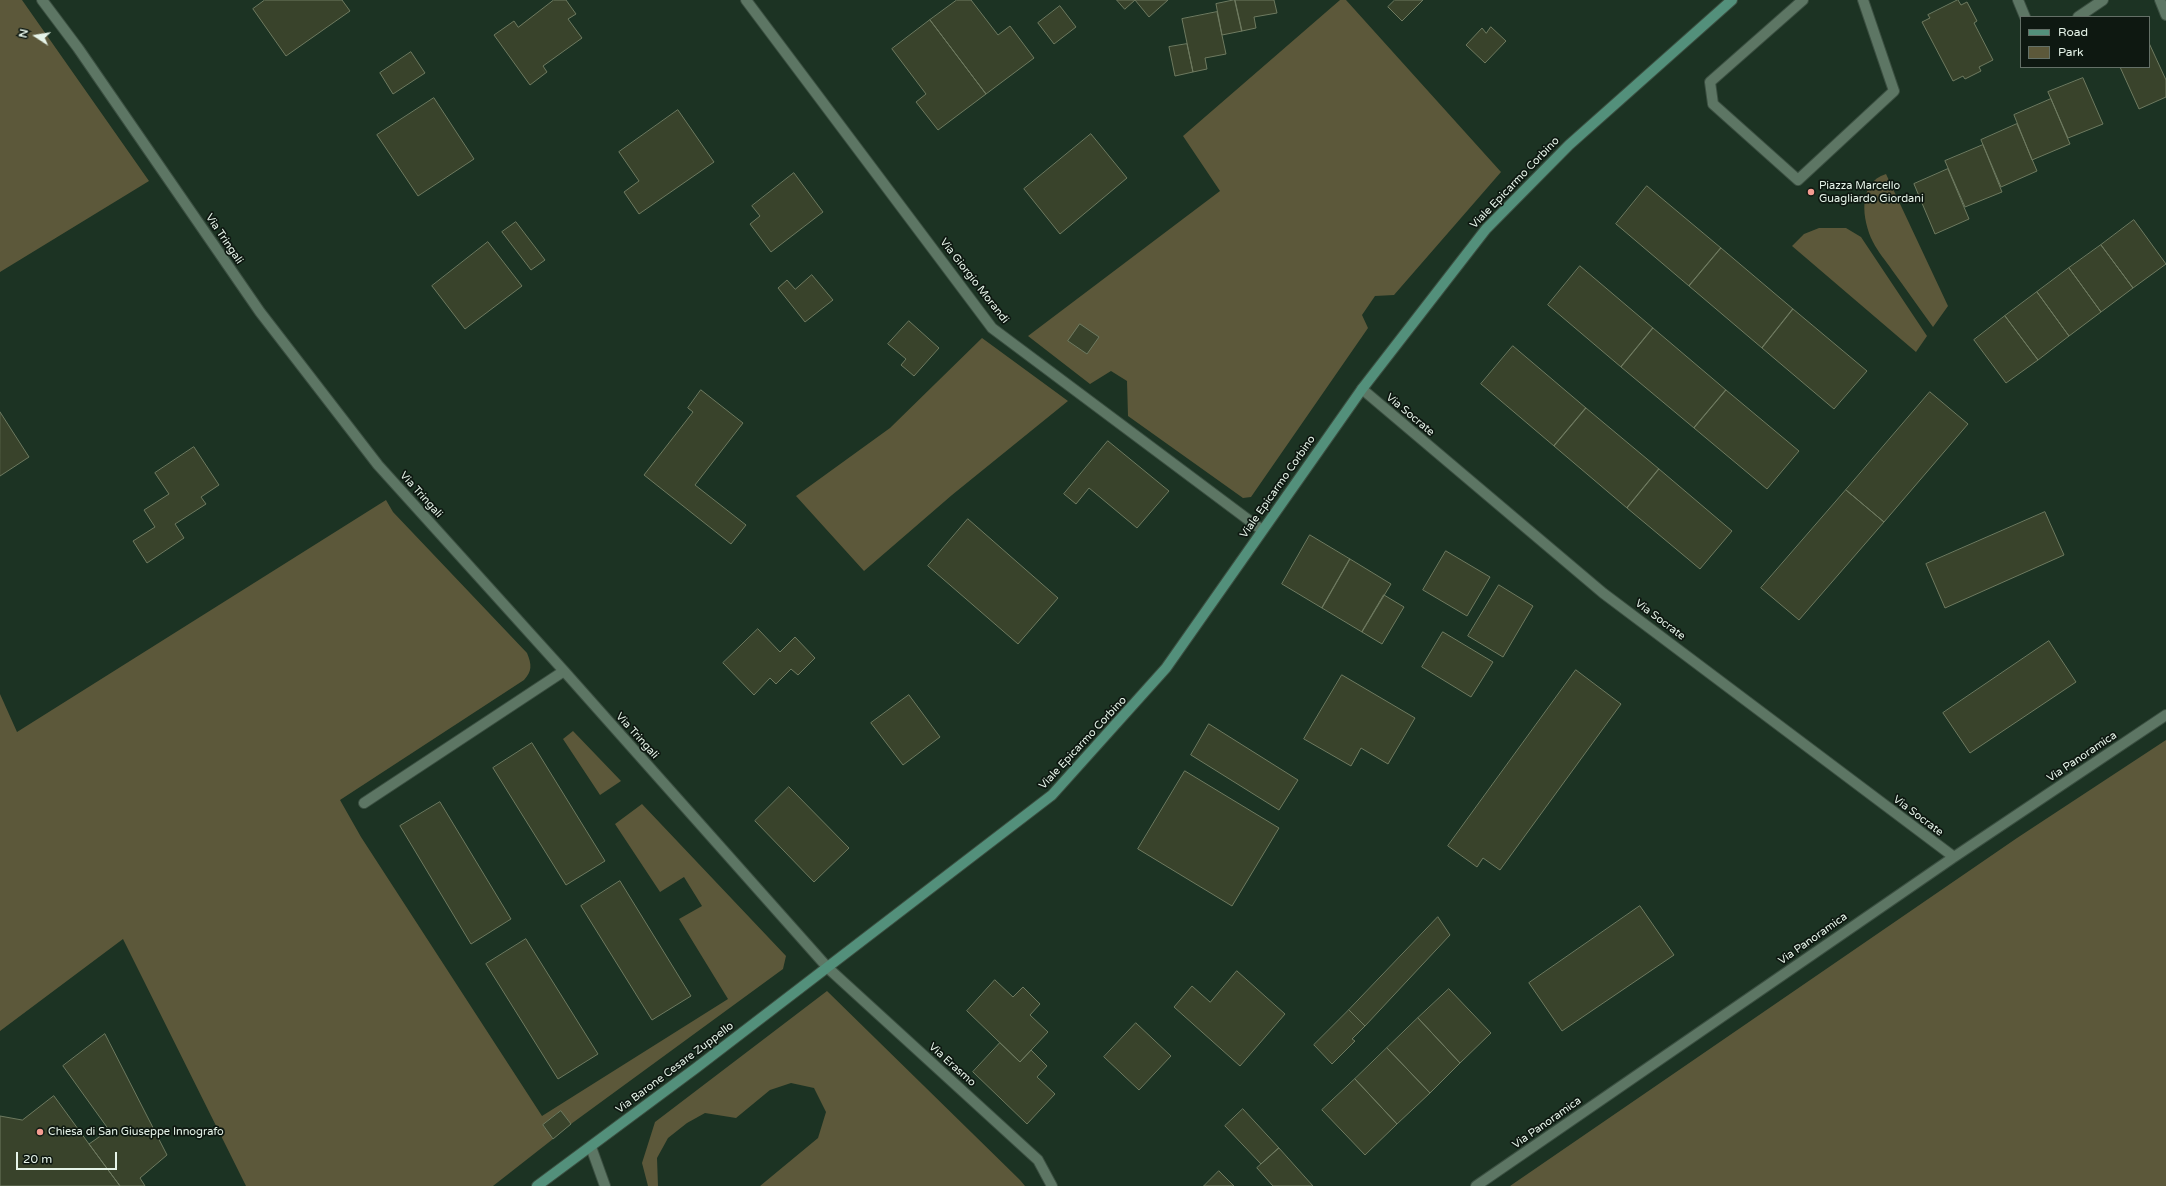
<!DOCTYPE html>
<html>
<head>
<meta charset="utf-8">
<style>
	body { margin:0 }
	#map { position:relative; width:2166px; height:1186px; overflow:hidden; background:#1c3323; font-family:"Varela Round",sans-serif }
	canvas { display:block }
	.legend { position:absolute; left:2020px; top:16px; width:130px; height:52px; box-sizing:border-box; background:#0e1811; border:1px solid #647067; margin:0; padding:5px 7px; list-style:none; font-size:12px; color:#e6f4e9 }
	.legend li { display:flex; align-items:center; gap:8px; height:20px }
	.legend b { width:20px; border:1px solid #647067 }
	.north { position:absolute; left:16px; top:16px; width:40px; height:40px; -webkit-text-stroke:3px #0e1811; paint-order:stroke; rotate:282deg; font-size:11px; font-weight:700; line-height:16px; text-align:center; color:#e6f4e9 }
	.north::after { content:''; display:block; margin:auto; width:14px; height:18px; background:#e6f4e9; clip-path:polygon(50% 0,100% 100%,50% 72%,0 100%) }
	.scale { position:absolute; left:16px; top:1152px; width:101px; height:18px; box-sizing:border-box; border:2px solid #e6f4e9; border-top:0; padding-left:5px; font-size:12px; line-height:14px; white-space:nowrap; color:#e6f4e9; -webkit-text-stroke:3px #0e1811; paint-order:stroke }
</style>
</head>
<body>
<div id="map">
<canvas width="2166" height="1186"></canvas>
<ul class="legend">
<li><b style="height:5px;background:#53907b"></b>Road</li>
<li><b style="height:11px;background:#5c583a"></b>Park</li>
</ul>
<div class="north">N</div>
<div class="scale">20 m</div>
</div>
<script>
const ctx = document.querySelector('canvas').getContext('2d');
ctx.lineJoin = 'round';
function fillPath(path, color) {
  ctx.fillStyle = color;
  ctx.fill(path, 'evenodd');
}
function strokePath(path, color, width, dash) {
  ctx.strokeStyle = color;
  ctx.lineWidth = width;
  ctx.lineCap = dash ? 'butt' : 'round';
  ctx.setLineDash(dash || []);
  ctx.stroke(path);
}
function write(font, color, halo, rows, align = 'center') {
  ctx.font = font + ' "Varela Round",sans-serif';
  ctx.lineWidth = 3.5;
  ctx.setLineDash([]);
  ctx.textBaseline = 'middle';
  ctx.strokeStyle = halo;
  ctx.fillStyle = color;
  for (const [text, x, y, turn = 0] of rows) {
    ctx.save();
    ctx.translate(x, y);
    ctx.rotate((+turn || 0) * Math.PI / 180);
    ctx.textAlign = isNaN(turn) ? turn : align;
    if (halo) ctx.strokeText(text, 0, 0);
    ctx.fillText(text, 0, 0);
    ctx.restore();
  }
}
fillPath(new Path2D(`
	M0,0H22L149,181L0,272Z
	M1340,0H1346L1501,172L1394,295L1375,296L1362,315L1368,328L1251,497L1243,498L1128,416L1127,381L1111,371L1090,384L1028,336L1220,191L1183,136Z
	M1886,174L1948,306L1933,327C1919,308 1906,289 1892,270C1886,261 1878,252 1873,242C1862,220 1857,183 1886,174Z
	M1819,228H1846L1861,237L1927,336L1916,352L1792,246L1804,234Z
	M982,338L1068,401L952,495L864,571L796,496L890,428Z
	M386,500L393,512L527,653C532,665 532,671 524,680L340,800L361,837L542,1116L728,999L679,919L702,906L684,877L660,892L615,824L642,804L786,956L783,969L571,1124L560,1111L543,1125L553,1139L493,1186H246L123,939L0,1031V694L17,732Z
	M573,731L621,781L600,795L563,739Z
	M2166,740V1186H1510L2017,838Z
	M827,991L1020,1180L1025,1186H760L818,1138L826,1112L814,1088L791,1083L770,1090L736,1118L705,1113L687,1123L668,1138L657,1158L658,1186H648L642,1163L655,1122Z`), '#5c583a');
const building = new Path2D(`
	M265,0H342L350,11L286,56L253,9Z
	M554,0H566L576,14L568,19L582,38L543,66L547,72L530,85L494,35L514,21L518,27Z
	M957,0H971L998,35L1010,26L1034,58L986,94L930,20Z
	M1117,0H1168L1149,17L1135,0L1125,9Z
	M1235,0L1242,31L1222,35L1216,4Z
	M1235,0H1274L1277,13L1254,17L1256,28L1242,31Z
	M1395,0H1423L1402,21L1388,7Z
	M1958,0L1961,5L1967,2L1977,21L1974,23L1993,60L1979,67L1981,71L1965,79L1963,76L1953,81L1922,22L1930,18L1928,15Z
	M1060,6L1076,27L1054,44L1038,23Z
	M1217,12L1226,54L1205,58L1207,69L1193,72L1182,19Z
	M930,20L986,94L938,130L916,102L926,94L892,49Z
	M1491,27L1506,41L1485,63L1466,45L1482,28L1486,33Z
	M2149,43L2166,80V97L2139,109L2120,67H2149Z
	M1187,44L1193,72L1175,76L1169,47Z
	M411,52L425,73L393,94L380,73Z
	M2083,78L2103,124L2068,138L2048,92Z
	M434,98L474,159L418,196L377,135Z
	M2051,99L2070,144L2032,160L2014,115Z
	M678,110L714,162L639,214L624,192L639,181L619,152Z
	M2017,124L2037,171L2001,187L1981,140Z
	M1091,134L1127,178L1060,234L1024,189Z
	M1983,145L2002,192L1965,207L1945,161Z
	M1948,169L1969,219L1935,234L1914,184Z
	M794,173L823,212L771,252L750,224L760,216L752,206Z
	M1647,186L1721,248L1689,286L1616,224Z
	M2134,220L2166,264L2133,288L2101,245Z
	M516,222L545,260L531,270L502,232Z
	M488,242L522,286L465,329L432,286Z
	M2101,245L2133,288L2101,312L2069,268Z
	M1721,248L1793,309L1762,348L1689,286Z
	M1580,266L1653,328L1621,367L1548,305Z
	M2069,268L2101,312L2069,336L2037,292Z
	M812,275L833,300L805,322L778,288L787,280L795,289Z
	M2037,292L2069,336L2038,360L2005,316Z
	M1793,309L1867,371L1834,409L1762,348Z
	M2005,316L2038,360L2006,383L1974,340Z
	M909,321L939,348L914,376L901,365L906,359L888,344Z
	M1080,324L1099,337L1087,354L1068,341Z
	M1653,328L1726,390L1694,428L1621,367Z
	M1513,346L1586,408L1554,446L1481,384Z
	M701,390L743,423L695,485L746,525L731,544L644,475L693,412L688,408Z
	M1726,390L1799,451L1767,489L1694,428Z
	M1930,392L1968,424L1884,522L1846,490Z
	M1586,408L1659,469L1627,508L1554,446Z
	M0,412L29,457L0,476Z
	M1108,441L1169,491L1137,528L1089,488L1076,504L1064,494Z
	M194,447L219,485L201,497L206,504L175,524L184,538L147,563L133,541L155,527L144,510L169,494L155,473Z
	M1659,469L1732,531L1700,569L1627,508Z
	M1846,490L1884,522L1799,620L1761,588Z
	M2045,512L2064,555L1945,608L1926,564Z
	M968,519L1058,598L1018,644L928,566Z
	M1310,535L1350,559L1322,608L1282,584Z
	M1446,551L1490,577L1467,616L1423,590Z
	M1350,559L1391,584L1362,632L1322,608Z
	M1499,585L1533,606L1503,657L1468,636Z
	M1384,595L1404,607L1382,644L1362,632Z
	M758,629L780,652L795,637L815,658L798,675L791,669L776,684L770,678L754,695L723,663Z
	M1443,632L1493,662L1471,697L1422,667Z
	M2049,641L2076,682L1970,753L1943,713Z
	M1576,670L1621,704L1500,870L1483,858L1477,867L1448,846Z
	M1342,675L1415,718L1388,764L1361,748L1351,766L1304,739Z
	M909,695L940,737L903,765L871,723Z
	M1209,724L1298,780L1279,810L1191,755Z
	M532,743L605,861L566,885L493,768Z
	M1185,771L1279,828L1232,906L1138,849Z
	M789,787L849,848L814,882L755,821Z
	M440,802L511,919L471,944L400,826Z
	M620,881L691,996L652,1020L581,906Z
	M1640,906L1674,955L1562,1031L1529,983Z
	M1438,917L1450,935L1365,1026L1349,1010Z
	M526,939L598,1054L558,1079L486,964Z
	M1237,971L1285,1014L1240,1066L1174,1007L1192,986L1210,1002Z
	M995,980L1013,997L1023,987L1040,1004L1030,1015L1048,1032L1020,1062L967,1011Z
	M1449,989L1491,1033L1460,1063L1418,1018Z
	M1349,1010L1365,1026L1352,1039L1355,1041L1332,1064L1314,1045Z
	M1418,1018L1460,1063L1430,1093L1387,1048Z
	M1136,1023L1171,1056L1139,1090L1104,1057Z
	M105,1034L167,1155L140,1178L145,1186H120L89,1144L109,1130L63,1066Z
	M1000,1043L1020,1062L1031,1050L1047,1066L1037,1077L1055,1094L1027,1124L973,1072Z
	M1387,1048L1430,1093L1397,1124L1355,1079Z
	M1355,1079L1397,1124L1365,1155L1322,1110Z
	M54,1096L89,1144L120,1186H0V1116L22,1120Z
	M1243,1109L1279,1148L1261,1164L1225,1126Z
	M561,1111L571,1124L553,1139L543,1125Z
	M1279,1148L1313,1186H1273L1257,1168Z
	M1219,1171L1234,1186H1204Z`);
fillPath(building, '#39432b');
strokePath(building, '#6e7a60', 1);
const street = new Path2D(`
	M42,0L78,48L260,312L378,465L564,671L828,968L1038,1160L1052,1186
	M746,0L992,328L1262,530
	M1803,0L1710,82L1713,104L1798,180L1894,91L1863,0
	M2018,0L2025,17
	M2160,0L2166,15
	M2078,17L2103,0
	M1362,389L1603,593L1954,857
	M364,803L564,671
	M591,1147L605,1186
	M1476,1186L1954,857L2166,715`);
const secondary = new Path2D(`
	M537,1186L696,1068L1052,795L1166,668L1362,389L1486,229L1569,145L1732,0`);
strokePath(street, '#3b4f41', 12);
strokePath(secondary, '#3b4f41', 12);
strokePath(street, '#5d7664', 10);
strokePath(secondary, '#53907b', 10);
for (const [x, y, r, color] of [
	[1811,192,4,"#f59c91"],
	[40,1132,4,"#f59c91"]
]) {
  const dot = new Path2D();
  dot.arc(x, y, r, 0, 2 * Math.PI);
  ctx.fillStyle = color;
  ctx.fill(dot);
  strokePath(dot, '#0e1811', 1.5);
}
write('11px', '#e6f4e9', '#0e1811', [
	["Viale Epicarmo Corbino",1515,183,-46],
	["Via Tringali",224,239,56],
	["Via Giorgio Morandi",974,281,52],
	["Via Socrate",1410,415,40],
	["Viale Epicarmo Corbino",1278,487,-55],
	["Via Tringali",421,495,48],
	["Via Socrate",1660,620,37],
	["Via Tringali",637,736,48],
	["Viale Epicarmo Corbino",1083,743,-47],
	["Via Panoramica",2082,757,-34],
	["Via Socrate",1918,816,37],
	["Via Panoramica",1813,939,-35],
	["Via Erasmo",952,1065,42],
	["Via Barone Cesare Zuppello",675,1068,-37],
	["Via Panoramica",1547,1123,-35]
]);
write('11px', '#e6f4e9', '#0e1811', [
	["Piazza Marcello",1819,186],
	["Guagliardo Giordani",1819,199],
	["Chiesa di San Giuseppe Innografo",48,1132]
], 'left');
</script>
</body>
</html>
